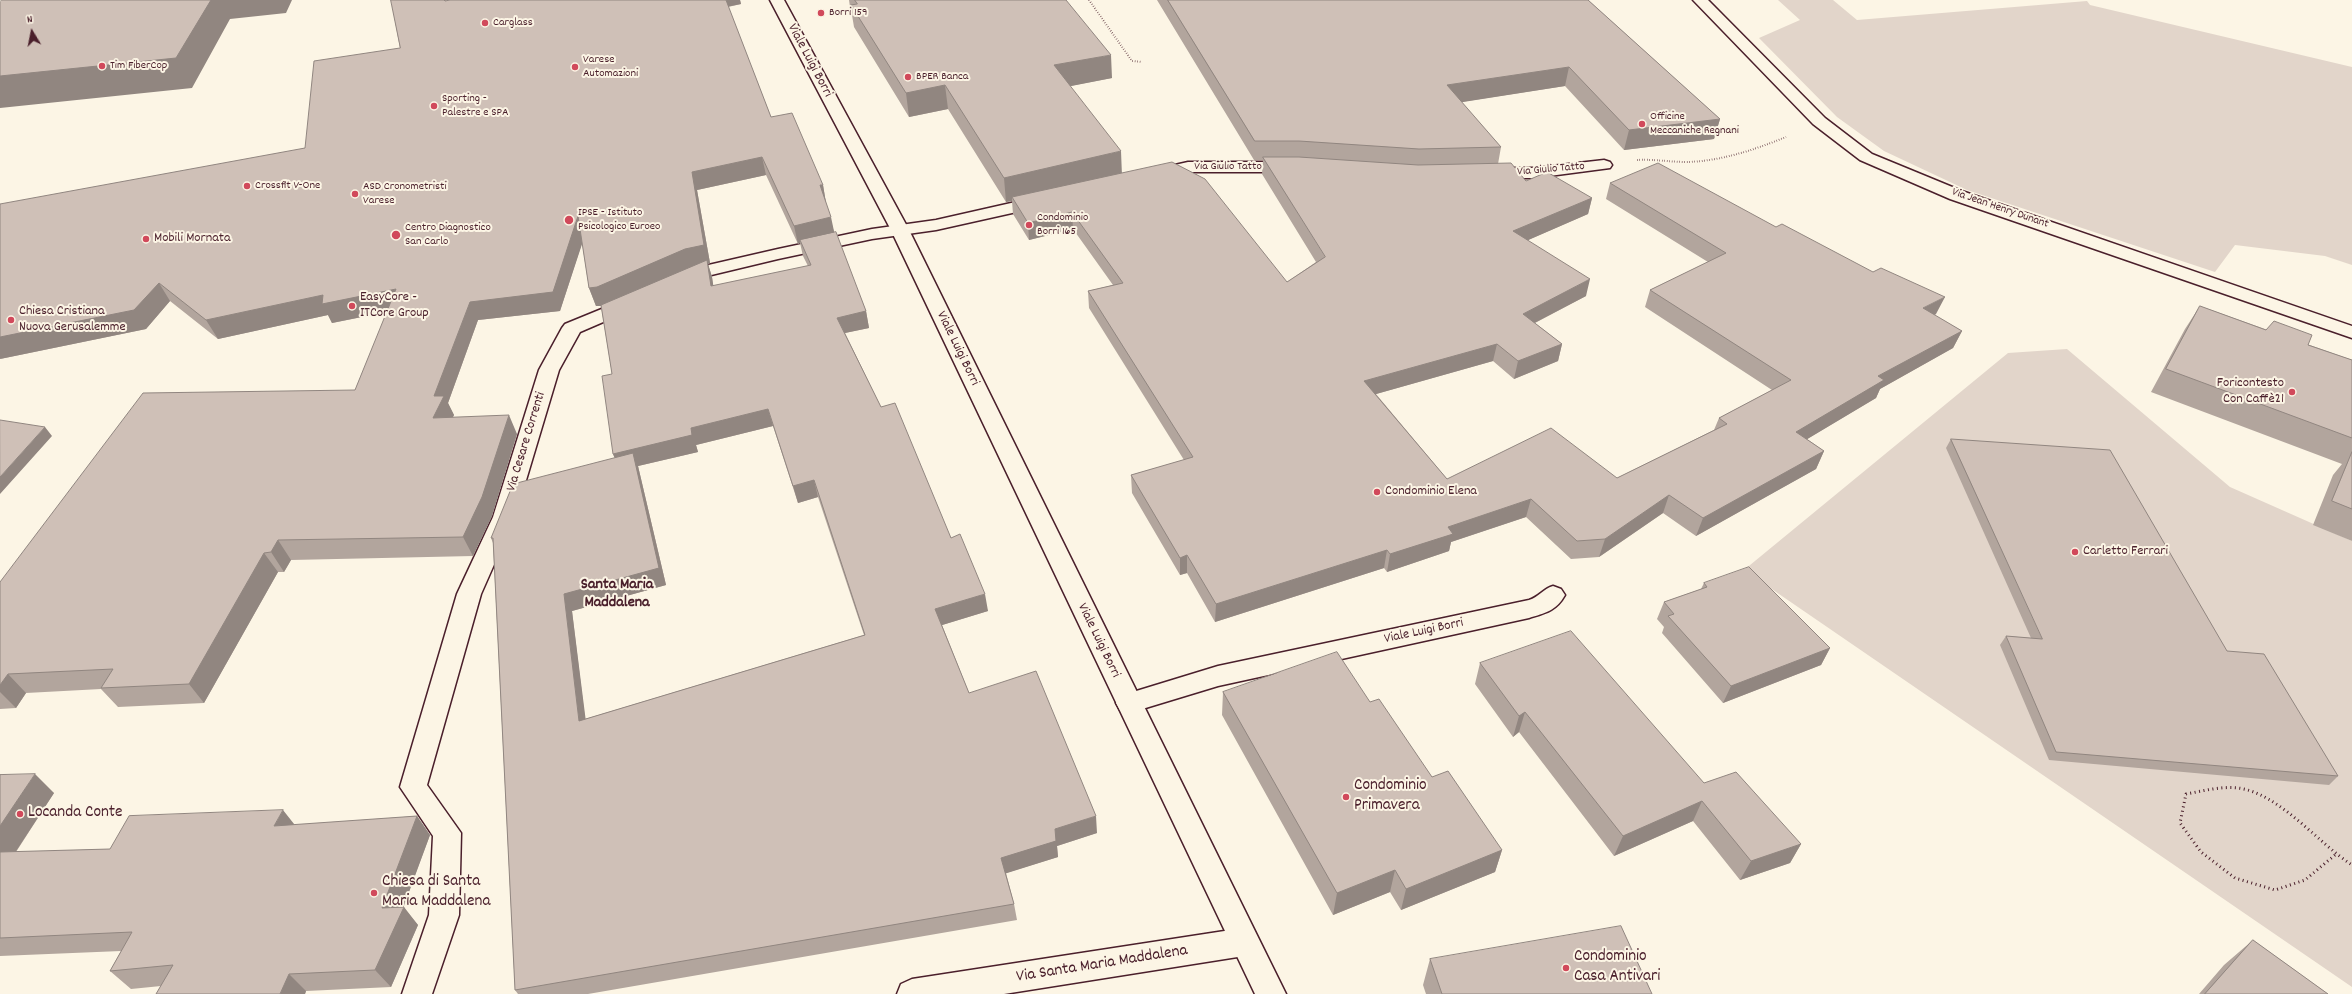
<!DOCTYPE html>
<html>
<head>
<meta charset="utf-8">
<style>
	body { margin:0 }
	#map { position:relative; width:2352px; height:994px; overflow:hidden; background:#fcf5e5; font-family:Dekko,sans-serif }
	canvas { display:block }
	.north { position:absolute; left:12px; top:12px; width:40px; height:40px; -webkit-text-stroke:3px #fcf5e5; paint-order:stroke; rotate:350deg; font-size:11px; font-weight:700; line-height:16px; text-align:center; color:#4a1f2b }
	.north::after { content:''; display:block; margin:auto; width:14px; height:18px; background:#4a1f2b; clip-path:polygon(50% 0,100% 100%,50% 72%,0 100%) }
</style>
</head>
<body>
<div id="map">
<canvas width="2352" height="994"></canvas>
<div class="north">N</div>
</div>
<script>
const ctx = document.querySelector('canvas').getContext('2d');
ctx.lineJoin = 'round';
function fillPath(path, color) {
  ctx.fillStyle = color;
  ctx.fill(path, 'evenodd');
}
function strokePath(path, color, width, dash) {
  ctx.strokeStyle = color;
  ctx.lineWidth = width;
  ctx.lineCap = dash ? 'butt' : 'round';
  ctx.setLineDash(dash || []);
  ctx.stroke(path);
}
function write(font, color, halo, rows, align = 'center') {
  ctx.font = font + ' Dekko,sans-serif';
  ctx.lineWidth = 4;
  ctx.setLineDash([]);
  ctx.textBaseline = 'middle';
  ctx.strokeStyle = halo;
  ctx.fillStyle = color;
  for (const [text, x, y, turn = 0] of rows) {
    ctx.save();
    ctx.translate(x, y);
    ctx.rotate((+turn || 0) * Math.PI / 180);
    ctx.textAlign = isNaN(turn) ? turn : align;
    if (halo) ctx.strokeText(text, 0, 0);
    ctx.fillText(text, 0, 0);
    ctx.restore();
  }
}
fillPath(new Path2D(`
	M1778,0H1833L1857,20L2087,1L2090,5L2352,67V265L2325,256L2235,245L2215,272L1967,190L1884,151L1837,117L1759,38L1800,20Z
	M2067,349L2230,487L2352,541V987L1744,570L2008,353Z`), '#e2d5ca');
const minor = new Path2D(`
	M1693,0H1708L1825,118L1872,154L1962,191L2352,326V338L1950,199L1860,160L1813,124Z
	M1604,160L1610,162L1612,165L1610,168L1534,178H1490L1484,177L1482,173L1484,169L1490,168H1534Z
	M1188,162H1292L1298,164L1300,167L1298,170L1292,172H1188L1154,180L1148,179L1146,175L1148,171Z
	M1042,196L1048,197L1050,201L1048,205L936,230L872,239L778,259L703,277L682,285L676,284L673,280L676,276L691,269L778,249L872,229L936,220Z
	M631,297L638,299L640,303L638,307L580,332L559,370L515,517L481,594L427,785L461,833L459,915L432,994H402L429,915L433,836L400,787L457,594L493,517L539,370L562,328L565,324Z
	M1553,586L1561,589L1565,595C1556,611 1545,613 1529,618L1218,686L1129,713L1120,710L1116,703L1120,696L1218,666L1529,600C1539,597 1543,589 1553,586Z
	M1244,928L1254,932L1259,942L1254,952L1244,956L1004,994H897L901,984L912,979Z`);
const secondary = new Path2D(`
	M770,0H784L909,230L1286,994H1255L891,230Z`);
strokePath(minor, '#4a1f2b', 3);
strokePath(secondary, '#4a1f2b', 3);
strokePath(new Path2D(`
	M1089,0L1132,61L1142,62
	M1637,160C1654,159 1670,162 1687,162C1721,161 1754,150 1786,137`), '#4a1f2b', 2, [0.5, 2]);
strokePath(new Path2D(`
	M2335,855L2305,880L2275,890L2235,878L2201,852L2180,823L2186,794C2203,791 2221,786 2238,788C2279,793 2318,843 2352,865`), '#4a1f2b', 3, [1, 3.5]);
fillPath(minor, '#fcf5e5');
fillPath(secondary, '#fcf5e5');
fillPath(new Path2D(`
	M391,0H446L447,1L450,0H740L741,4L728,7L771,117L823,185L826,203L834,232L866,311L869,328L845,333L881,407L951,538L988,611L942,625L969,693L1097,833L1057,846L1058,857L1006,873L1014,904L1017,920L588,994H518L515,990L493,543L491,538L615,458L613,454L612,374L601,306H596L589,288L582,243L560,311L478,320L448,403L454,415L453,417L517,434L492,516L473,556L291,560L284,572H278L204,703L118,707L101,689L26,693L16,708L0,709V582L355,390L387,312L332,323L328,315L218,339L170,301L146,329L0,359L305,148L400,48ZM766,175L798,244L800,243L803,256L808,266L713,286L712,277L708,264L710,263L697,190ZM773,426L798,503L818,497L864,635L585,719L572,611L666,585L638,466L698,452L696,445Z
	M849,0H1066L1112,78L1070,86L1122,173L1287,282L1316,262L1262,174L1263,160H1254L1157,0H1588L1720,119L1714,139L1624,150L1565,86L1461,102L1501,147L1498,164L1526,181L1592,198L1588,214L1528,240L1586,296L1535,323L1562,344L1558,361L1514,379L1493,361L1376,394L1447,479L1617,478L1714,430L1719,418L1772,390L1645,307L1650,290L1708,262L1606,199L1610,183L1776,227L1936,314L1934,315L1962,331L1953,348L1880,389L1876,398L1807,439L1824,451L1816,469L1696,536L1663,513L1599,557L1571,559L1526,517L1451,542L1449,551L1387,572L1384,568L1215,622L1187,573L1180,575L1132,493L1131,475L1184,460L1089,308L1088,291L1113,285L1073,229L1029,240L1013,214L1012,201L1006,202L948,109L909,117L854,27L851,9L850,7Z
	M2200,306L2352,360V541L2313,525L2333,475L2342,464L2151,392L2185,329Z
	M1951,439L2227,651L2338,776L2329,785L2049,760L2000,645L2006,636L2031,638L1946,448Z
	M1704,583L1830,648L1821,665L1723,703L1662,633L1664,627L1657,619L1664,602L1701,589Z
	M1480,663L1704,783L1801,844L1790,863L1740,880L1693,821L1614,856L1519,732L1513,737L1475,684Z
	M1223,692L1370,702L1432,777L1502,850L1495,872L1401,910L1390,892L1333,915L1222,715Z
	M0,775L54,793L16,852L110,849L295,825L417,816L430,835L403,907L418,925L391,987L306,991L305,994H156L161,986L131,989L110,971L121,951L0,956Z
	M2253,940L2328,994H2199L2224,965Z
	M1430,959L1652,994H1426L1423,985Z`), '#b2a59d');
fillPath(new Path2D(`
	M211,0H292L286,13L230,19L192,88L0,108V76Z
	M724,0H740L741,4L726,7Z
	M1111,55L1112,78L1056,89L1054,65Z
	M1569,67L1565,86L1444,105L1447,85Z
	M945,85L948,109L909,117L906,93Z
	M1720,119L1714,139L1624,150L1629,130Z
	M1121,151L1122,176L1012,197V201L1006,202L1004,178Z
	M762,157L766,175L697,190L710,263L708,264L712,277L716,303L604,306H596L589,288L692,172Z
	M820,185H823L826,203H823Z
	M1592,198L1588,214L1510,248L1513,231Z
	M1072,212L1073,229L1029,240L1028,223Z
	M578,216L585,235L560,311L478,320L448,403L454,415L442,437L433,418L434,396L470,302Z
	M831,217L835,236L800,240V243L798,244L794,226Z
	M1590,279L1586,296L1519,331L1523,314Z
	M159,283L170,301L146,329L0,359V337Z
	M396,289L406,308L332,323L328,315L218,339L206,320L323,295Z
	M1945,297L1936,314L1915,326L1923,308Z
	M866,311L869,328L840,334L837,318Z
	M1962,331L1953,348L1880,389L1876,398L1789,450L1796,432L1878,376Z
	M1497,344L1493,361L1362,398L1364,381Z
	M1562,344L1558,361L1514,379L1518,361Z
	M768,409L773,426L696,445L698,452L638,466L666,585L572,611L588,738L579,721L564,594L620,471L613,454L691,428Z
	M509,415L517,434L492,516L473,556L463,537Z
	M45,427L52,436L0,494V477Z
	M1824,451L1816,469L1696,536L1703,518Z
	M814,480L818,497L798,503L793,486Z
	M1669,495L1663,513L1599,557L1605,539Z
	M1531,499L1526,517L1451,542L1449,551L1387,572L1390,554L1448,527Z
	M278,540L291,560L284,572L271,552Z
	M1387,550L1384,568L1215,622L1216,604Z
	M264,553L278,572L204,703L189,684Z
	M1187,555V573L1180,575V558Z
	M985,594L988,611L939,626L935,609Z
	M1830,648L1821,665L1723,703L1731,686Z
	M8,674L26,693L16,708L0,692V685Z
	M1525,712L1519,732L1513,737L1519,716Z
	M35,774L54,793L3,871L0,869V826Z
	M1702,801L1693,821L1614,856L1623,836Z
	M283,810L298,829L274,826Z
	M417,816L430,835L401,914L404,907L418,925L391,987L375,970L382,908Z
	M1096,816L1097,833L1057,846L1058,857L1004,874L1001,858L1055,829Z
	M1801,844L1790,863L1740,880L1751,861Z
	M1502,850L1495,872L1401,910L1406,889Z
	M1395,870L1390,892L1333,915L1337,893Z
	M289,974L306,991L305,994H280Z`), '#918680');
const building = new Path2D(`
	M2,0H211L176,58L0,76V2Z
	M391,0H444L445,1L450,0H726L771,117L792,113L823,185H820L831,217L794,226L762,157L692,172L704,245L685,249L597,287L589,288L578,216L553,292L470,302L434,396H444L433,418L509,415L482,497L463,537L278,540L271,552L264,553L189,684L101,688L113,669L8,674L0,685V582L143,393L355,390L396,289L322,304L323,295L206,320L159,283L134,310L0,337V204L305,148L314,61L400,48Z
	M855,0H1066L1111,55L1054,65L1121,151L1004,178L945,85L906,93L851,5L857,4Z
	M1168,0H1588L1720,119L1629,130L1569,67L1447,85L1501,147L1419,149L1299,141H1255Z
	M1263,157H1299L1418,165L1511,163L1526,181L1547,172L1592,198L1513,231L1590,279L1523,314L1562,344L1518,361L1497,344L1364,381L1447,479L1551,428L1617,478L1727,424L1719,418L1791,380L1650,290L1726,253L1610,183L1658,163L1776,227L1782,224L1873,272L1881,268L1945,297L1923,308L1962,331L1878,376L1884,380L1796,432L1824,451L1703,518L1669,495L1605,539L1577,541L1531,499L1448,527L1453,534L1390,554L1387,550L1216,604L1187,555L1180,558L1131,475L1193,457L1088,291L1123,283L1072,212L1028,223L1012,197L1172,162L1205,179L1287,282L1325,257Z
	M836,232L866,311L837,318L881,407L895,403L951,538L960,534L985,594L935,609L969,693L1036,671L1096,816L1055,829L1056,841L1001,858L1014,904L515,990L493,538H491L513,484L633,453L659,568L564,594L579,721L865,635L814,480L793,486L768,409L691,428L692,435L613,454L602,376L612,374L601,305L707,260L711,286L811,265L800,240Z
	M2200,306L2266,330L2274,321L2312,335L2308,345L2352,360V438L2166,369Z
	M0,420L45,427L0,477Z
	M1951,439L2110,450L2227,651L2264,654L2338,776L2056,752L2006,636L2042,639Z
	M2352,452V509L2332,501Z
	M1749,567L1830,648L1731,686L1668,616L1674,614L1664,602L1707,587L1704,583Z
	M1571,631L1704,783L1736,772L1801,844L1751,861L1702,801L1623,836L1525,712L1519,716L1480,663Z
	M1337,652L1370,702L1379,699L1432,777L1448,771L1502,850L1406,889L1395,870L1337,893L1223,692Z
	M35,774L0,826V775Z
	M283,810L274,826L417,816L382,908L404,907L375,970L289,974L280,994H156L173,965L110,971L132,932L0,938V852L110,849L129,816Z
	M1621,926L1652,994H1442L1430,959Z
	M2253,940L2328,994H2205Z`);
fillPath(building, '#cfc0b7');
strokePath(building, '#918680', 1);
for (const [x, y, r, color] of [
	[821,13,4,"#d1495b"],
	[485,23,4,"#d1495b"],
	[102,66,4,"#d1495b"],
	[575,67,4,"#d1495b"],
	[908,77,4,"#d1495b"],
	[434,106,4,"#d1495b"],
	[1642,124,4,"#d1495b"],
	[247,186,4,"#d1495b"],
	[355,194,4,"#d1495b"],
	[569,220,5,"#d1495b"],
	[1029,225,4,"#d1495b"],
	[396,235,5,"#d1495b"],
	[146,239,4,"#d1495b"],
	[352,306,4,"#d1495b"],
	[11,320,4,"#d1495b"],
	[2292,392,4,"#d1495b"],
	[1377,492,4,"#d1495b"],
	[2075,552,4,"#d1495b"],
	[1346,797,4,"#d1495b"],
	[20,814,4,"#d1495b"],
	[374,893,4,"#d1495b"],
	[1566,968,4,"#d1495b"]
]) {
  const dot = new Path2D();
  dot.arc(x, y, r, 0, 2 * Math.PI);
  ctx.fillStyle = color;
  ctx.fill(dot);
  strokePath(dot, '#fcf5e5', 1.5);
}
write('12px', '#4a1f2b', '#fcf5e5', [
	["Borri 159",829,13],
	["Carglass",493,23],
	["Varese",583,60],
	["Automazioni",583,74],
	["Tim FiberCop",110,66],
	["BPER Banca",916,77],
	["Sporting -",442,99],
	["Palestre e SPA",442,113],
	["Officine",1650,117],
	["Meccaniche Regnani",1650,131],
	["Crossfit V-One",255,186],
	["ASD Cronometristi",363,187],
	["Varese",363,201],
	["IPSE - Istituto",578,213],
	["Psicologico Euroeo",578,227],
	["Condominio",1037,218],
	["Borri 165",1037,232],
	["Centro Diagnostico",405,228],
	["San Carlo",405,242]
], 'left');
write('12px', '#4a1f2b', '#fcf5e5', [
	["Via Giulio Tatto",1228,167],
	["Via Giulio Tatto",1551,170,-5],
	["Via Jean Henry Dunant",2000,209,19]
]);
write('14px', '#4a1f2b', '#fcf5e5', [
	["Viale Luigi Borri",809,61,62],
	["Viale Luigi Borri",957,349,64],
	["Via Cesare Correnti",527,442,-73],
	["Viale Luigi Borri",1424,632,-12],
	["Viale Luigi Borri",1098,641,64]
]);
write('14px', '#4a1f2b', '#fcf5e5', [
	["Mobili Mornata",154,239],
	["EasyCore -",360,298],
	["ITCore Group",360,314],
	["Chiesa Cristiana",19,312],
	["Nuova Gerusalemme",19,328],
	["Foricontesto",2284,384,"right"],
	["Con Caffè21",2284,400,"right"],
	["Condominio Elena",1385,492],
	["Carletto Ferrari",2083,552]
], 'left');
write('bold 16px', '#4a1f2b', '#fcf5e5', [
	["Santa Maria",617,586],
	["Maddalena",617,604]
]);
write('17px', '#4a1f2b', '#fcf5e5', [
	["Condominio",1354,787],
	["Primavera",1354,807],
	["Locanda Conte",28,814],
	["Chiesa di Santa",382,883],
	["Maria Maddalena",382,903],
	["Condominio",1574,958],
	["Casa Antivari",1574,978]
], 'left');
write('17px', '#4a1f2b', '#fcf5e5', [
	["Via Santa Maria Maddalena",1102,965,-9]
]);
</script>
</body>
</html>
